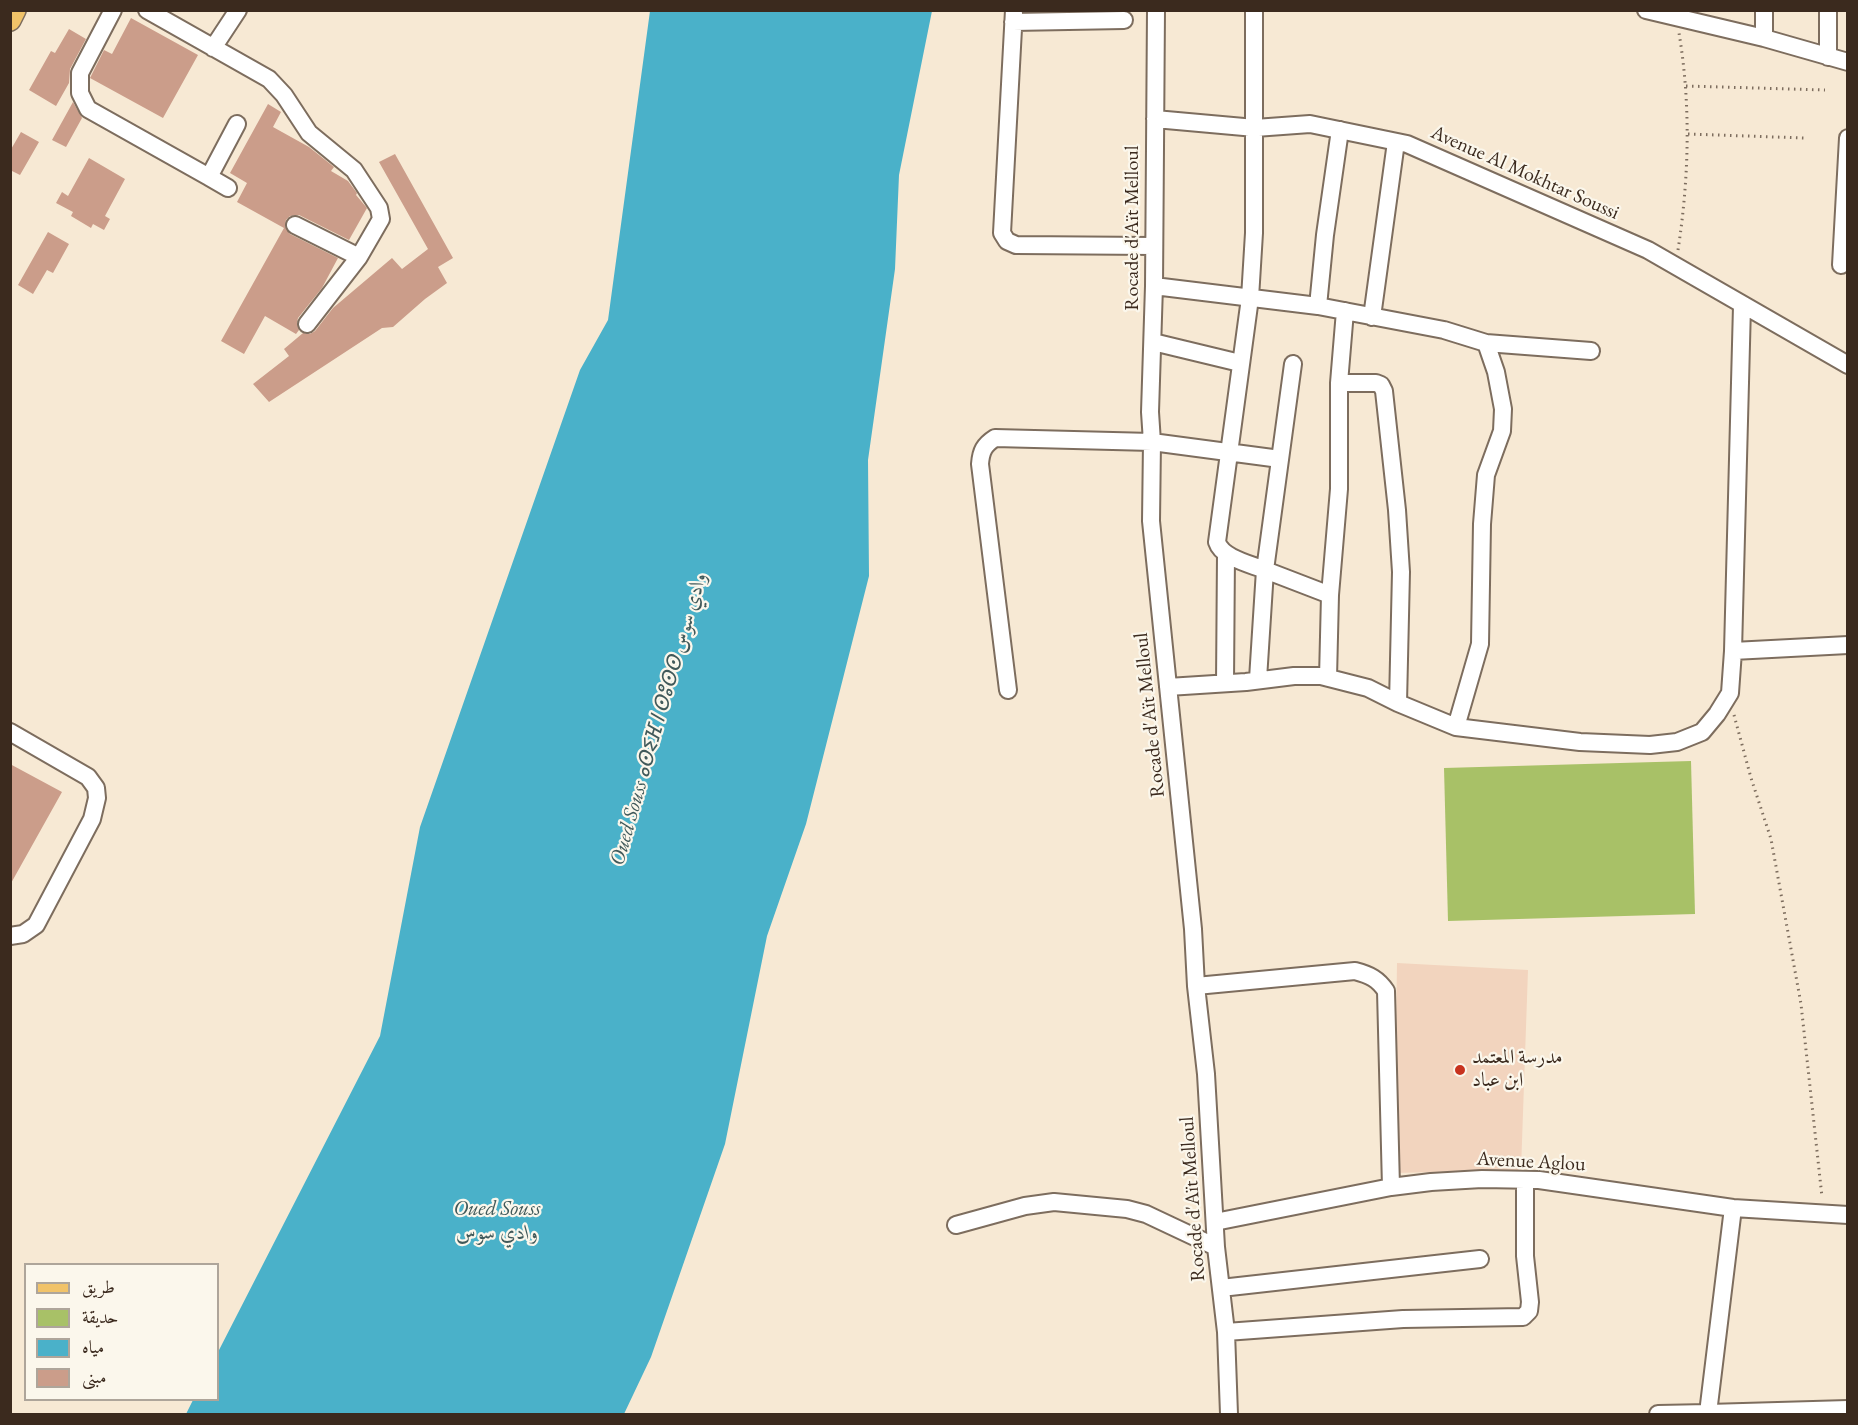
<!DOCTYPE html>
<html>
<head>
<meta charset="utf-8">
<style>
	body { margin:0 }
	#map { position:relative; width:1858px; height:1425px; overflow:hidden; background:#f7e9d4; font-family:"EB Garamond",Amiri,serif }
	canvas { display:block }
	.frame { position:absolute; inset:0; border:12px solid #3b2a1e; pointer-events:none }
	.legend { position:absolute; left:24px; top:1263px; width:195px; height:138px; box-sizing:border-box; background:#fbf7ec; border:2px solid #aea59a; margin:0; padding:8px 10px; list-style:none; font-size:18px; color:#3b2a1e }
	.legend li { display:flex; align-items:center; gap:12px; height:30px }
	.legend b { width:30px; border:2px solid #aea59a }
</style>
</head>
<body>
<div id="map">
<canvas width="1858" height="1425"></canvas>
<div class="frame"></div>
<ul class="legend">
<li><b style="height:8px;background:#f1c369"></b>طريق</li>
<li><b style="height:16px;background:#a8c167"></b>حديقة</li>
<li><b style="height:16px;background:#4ab1c9"></b>مياه</li>
<li><b style="height:16px;background:#cb9d8a"></b>مبنى</li>
</ul>
</div>
<script>
const ctx = document.querySelector('canvas').getContext('2d');
ctx.lineJoin = 'round';
function fillPath(path, color) {
  ctx.fillStyle = color;
  ctx.fill(path, 'evenodd');
}
function strokePath(path, color, width, dash) {
  ctx.strokeStyle = color;
  ctx.lineWidth = width;
  ctx.lineCap = dash ? 'butt' : 'round';
  ctx.setLineDash(dash || []);
  ctx.stroke(path);
}
function write(font, color, halo, rows, align = 'center') {
  ctx.font = font + ' "EB Garamond",Amiri,"Noto Sans Tifinagh",serif';
  ctx.lineWidth = 4.5;
  ctx.setLineDash([]);
  ctx.textBaseline = 'middle';
  ctx.strokeStyle = halo;
  ctx.fillStyle = color;
  for (const [text, x, y, turn = 0] of rows) {
    ctx.save();
    ctx.translate(x, y);
    ctx.rotate((+turn || 0) * Math.PI / 180);
    ctx.textAlign = isNaN(turn) ? turn : align;
    if (halo) ctx.strokeText(text, 0, 0);
    ctx.fillText(text, 0, 0);
    ctx.restore();
  }
}
fillPath(new Path2D(`
	M1397,963L1528,970L1521,1170L1394,1173Z`), '#f2d4be');
fillPath(new Path2D(`
	M1691,761L1695,914L1448,921L1444,768Z`), '#a8c167');
fillPath(new Path2D(`
	M650,11H932L899,175L895,269L868,460L869,576L806,824L767,936L725,1144L651,1357L624,1414H186L193,1400H218V1352L380,1036L420,827L580,370L608,320Z`), '#4ab1c9');
fillPath(new Path2D(`
	M131,18L198,55L163,118L90,78L104,50L112,54Z
	M69,29L86,39L70,69L69,83L56,106L29,90L51,51L55,53Z
	M73,102L82,118L66,147L52,140Z
	M268,104L281,112L273,127L309,147L334,167L331,171L348,181L357,193L356,195L367,208L349,240L299,215L290,216L286,220L285,226L290,234L338,258L322,288L298,318L297,323L299,330L296,334L265,316L244,354L221,341L284,228L237,202L247,183L230,173Z
	M21,132L39,142L20,175L10,170V151Z
	M395,154L453,258L438,267L447,283L425,299L393,327L382,328L269,402L253,384L289,356L284,349L303,333L310,334L315,331L333,308L392,258L402,269L428,249L379,162Z
	M89,158L125,179L105,216L110,219L104,230L93,224L91,228L71,216L73,212L56,203L62,192L68,196Z
	M48,232L69,244L53,273L47,270L33,294L18,285Z
	M10,764L62,792L10,885Z`), '#cb9d8a');
const minor = new Path2D(`
	M113,10L80,73V93L88,109L209,177
	M147,10L269,79L284,95L309,133L354,170L379,208L381,219L359,257L307,324
	M1014,10L1002,233L1007,241L1016,245L1154,246
	M1156,10L1154,286L1150,412L1152,442L1151,521L1193,929L1196,986L1206,1074L1216,1247L1226,1332L1229,1414
	M1254,10V233L1250,298L1217,542C1222,558 1250,564 1265,570L1258,679
	M1646,10L1764,38L1848,62
	M1764,10V38
	M1828,10V57
	M1013,22L1124,20
	M213,48L238,10
	M1155,119L1255,128L1310,124L1407,144L1648,250L1848,365
	M228,188L209,177L237,124
	M295,225L359,257
	M1841,265L1848,138
	M1154,286L1318,306L1444,330L1486,343L1591,351
	M1318,306L1325,235L1340,130
	M1372,317L1396,142
	M1153,342L1240,363
	M1293,364L1265,570L1330,595
	M1339,383H1376L1381,385L1384,391L1397,510L1401,572L1398,703
	M1733,651L1742,306
	M1328,678L1330,595L1339,489V383L1345,311
	M1225,683L1226,554
	M1168,687L1246,682L1294,676H1321L1368,688L1398,703L1456,727L1580,742L1650,745L1677,742L1702,732L1717,714L1730,693L1733,651L1848,645
	M1008,690L980,464C981,451 984,445 995,438L1152,442L1280,459
	M1456,727L1480,644L1482,524L1486,475L1502,431L1503,409L1496,372L1486,343
	M10,732L88,777L96,788L97,798L92,819L36,925L23,934L10,936
	M1196,986L1355,971C1370,975 1378,979 1386,991L1391,1187
	M1733,1208L1708,1413L1848,1409
	M1215,1222L1391,1187L1431,1182L1482,1179L1539,1180L1733,1208L1848,1215
	M956,1225L1025,1206L1054,1202L1127,1209L1146,1214L1216,1247
	M1221,1288L1480,1259
	M1226,1332L1403,1319L1523,1317L1529,1311L1530,1302L1525,1256V1180
	M1658,1414L1708,1413`);
const major = new Path2D(`
	M10,20L15,10`);
strokePath(minor, '#7d6d5e', 20);
strokePath(major, '#7d6d5e', 24);
strokePath(new Path2D(`
	M1686,86L1825,90
	M1688,134L1804,138
	M1678,250C1689,178 1691,105 1679,33
	M1734,715L1751,778L1771,839L1801,1004L1822,1197`), '#7d6d5e', 3, [1.5, 4.5]);
strokePath(minor, '#fff', 16);
strokePath(major, '#f1c369', 21);
for (const [x, y, r, color] of [
	[1460,1070,6,"#c8321e"]
]) {
  const dot = new Path2D();
  dot.arc(x, y, r, 0, 2 * Math.PI);
  ctx.fillStyle = color;
  ctx.fill(dot);
  strokePath(dot, '#fbf7ec', 2);
}
write('20px', '#3b2a1e', '#fbf7ec', [
	["Avenue Al Mokhtar Soussi",1525,173,24],
	["Rocade d'Aït Melloul",1133,228,-90],
	["Rocade d'Aït Melloul",1150,715,-96],
	["Avenue Aglou",1531,1162,3],
	["Rocade d'Aït Melloul",1193,1199,-94]
]);
write('20px', '#3b2a1e', '#fbf7ec', [
	["مدرسة المعتمد",1472,1058],
	["ابن عباد",1472,1081]
], 'left');
write('italic 21px', '#40595a', '#fbf7ec', [
	["Oued Souss ⴰⵙⵉⴼ ⵏ ⵙⵓⵙⵙ وادي سوس",659,719,-74],
	["Oued Souss",497,1209],
	["وادي سوس",497,1233]
]);
</script>
</body>
</html>
